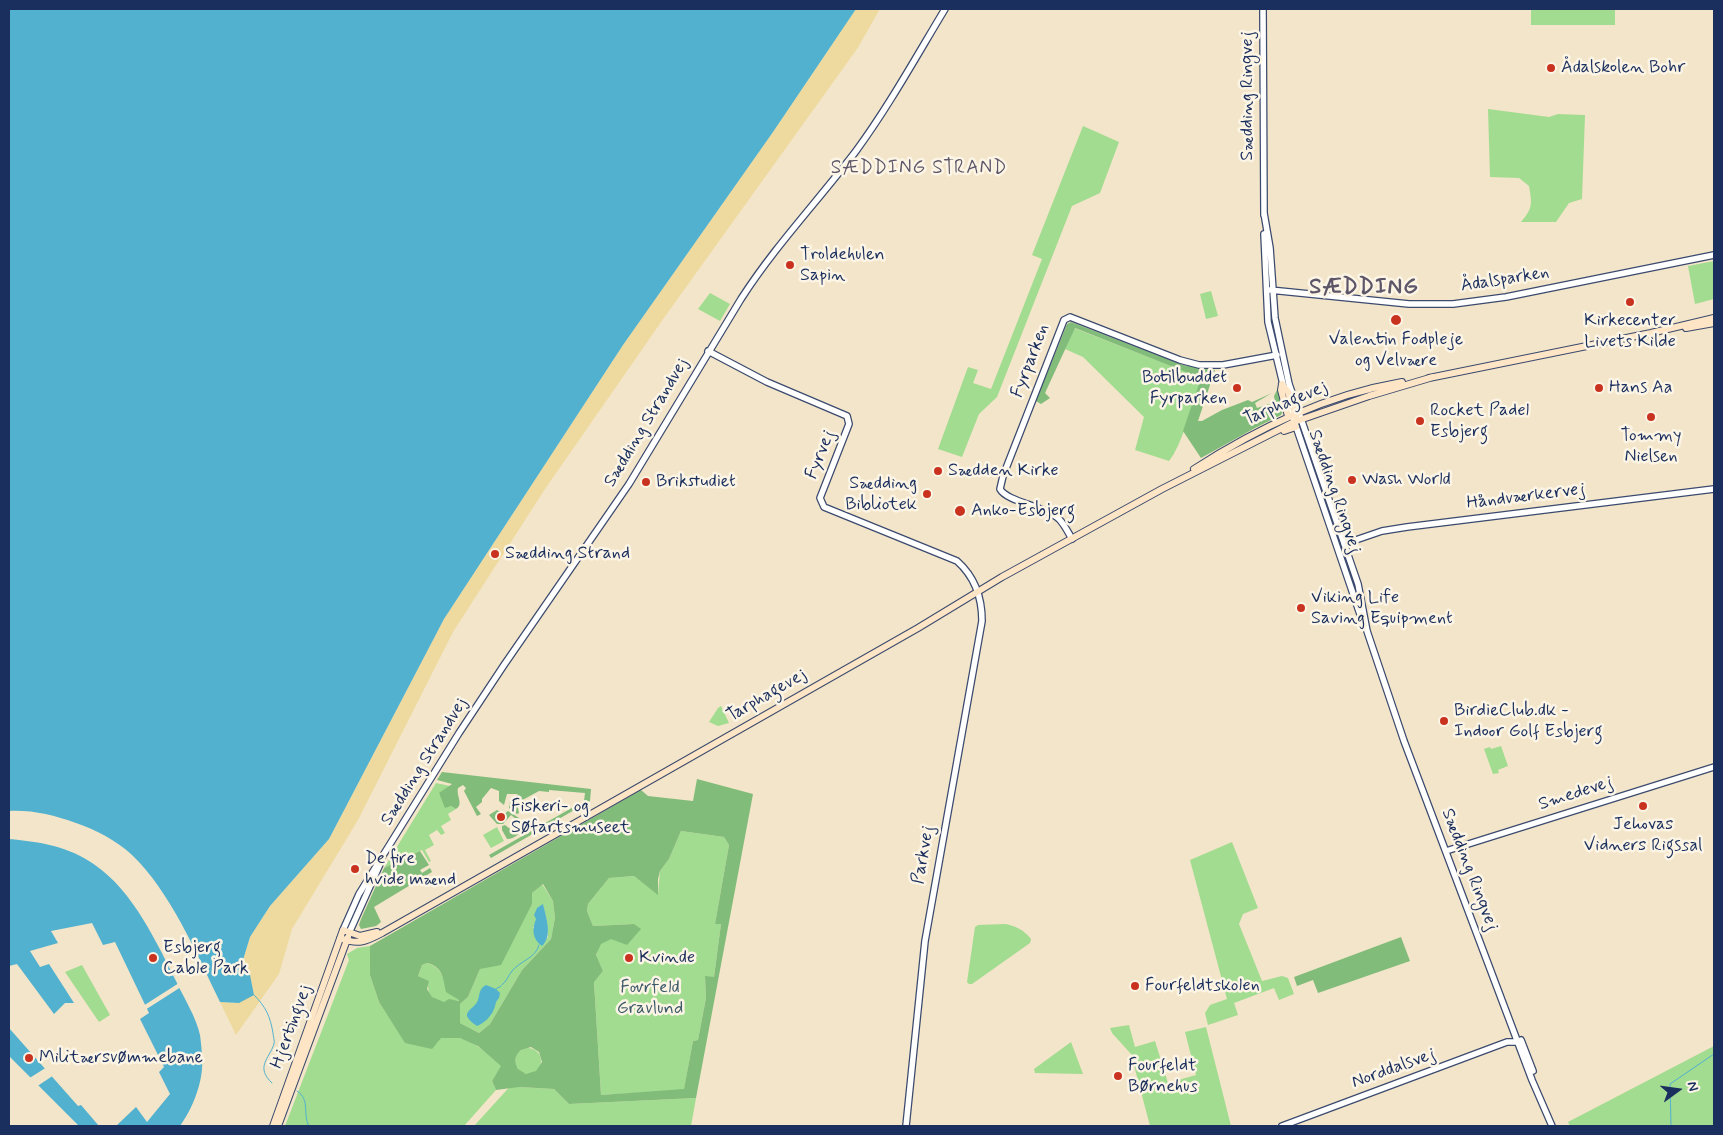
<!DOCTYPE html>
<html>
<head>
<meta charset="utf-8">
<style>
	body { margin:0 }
	#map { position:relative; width:1723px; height:1135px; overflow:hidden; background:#f3e5c9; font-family:Mynerve,sans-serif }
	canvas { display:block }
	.frame { position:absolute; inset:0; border:10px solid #1b2f5e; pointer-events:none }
	.north { position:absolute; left:1653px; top:1065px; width:50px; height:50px; -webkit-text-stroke:4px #fcf5e5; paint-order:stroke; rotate:76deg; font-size:14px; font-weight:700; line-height:20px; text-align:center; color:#1b2f5e }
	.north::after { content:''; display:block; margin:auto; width:18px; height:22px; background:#1b2f5e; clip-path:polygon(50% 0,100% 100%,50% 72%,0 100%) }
</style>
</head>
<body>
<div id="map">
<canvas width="1723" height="1135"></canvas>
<div class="frame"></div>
<div class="north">N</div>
</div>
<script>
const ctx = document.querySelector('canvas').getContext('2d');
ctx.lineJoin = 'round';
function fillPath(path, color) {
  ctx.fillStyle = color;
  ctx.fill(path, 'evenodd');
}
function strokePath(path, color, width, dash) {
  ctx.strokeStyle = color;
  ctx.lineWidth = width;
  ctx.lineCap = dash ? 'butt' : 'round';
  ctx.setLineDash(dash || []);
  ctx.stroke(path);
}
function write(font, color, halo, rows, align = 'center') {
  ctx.font = font + ' Mynerve,sans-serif';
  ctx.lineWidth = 5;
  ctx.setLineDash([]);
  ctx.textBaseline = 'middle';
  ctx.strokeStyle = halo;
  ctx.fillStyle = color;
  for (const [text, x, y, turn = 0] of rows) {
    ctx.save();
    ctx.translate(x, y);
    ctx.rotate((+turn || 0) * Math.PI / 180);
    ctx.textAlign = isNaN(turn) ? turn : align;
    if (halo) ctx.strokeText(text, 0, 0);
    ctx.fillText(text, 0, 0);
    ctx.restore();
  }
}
fillPath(new Path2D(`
	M1531,9H1615V25H1531Z
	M1488,109L1549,117L1558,114L1585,115L1582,199L1569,203L1556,222H1521C1533,208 1532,204 1529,186L1519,178L1490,177Z
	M1083,126L1119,142L1100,193L1072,206L997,397L979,414L962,457L938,449L968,367L978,370L973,383L991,389L1042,259L1032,255Z
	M1714,261V299L1695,304L1688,266Z
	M1211,291L1218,316L1206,319L1200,294Z
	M710,293L730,304L720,321L698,309Z
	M1074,328L1202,378C1194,399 1182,446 1169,461L1135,450L1144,417L1083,357L1065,349Z
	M721,706L729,723L718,726L709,722L718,708Z
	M1501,746L1508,766L1498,770L1499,773L1493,774L1484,749L1490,747L1491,749Z
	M436,783L450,786L439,794L451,806L456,809L448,814L451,820L441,826L445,833L441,835L437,830L429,835L434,845L425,850L431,861L429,862L422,850L384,868Z
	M497,827L504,841L491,848L483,835Z
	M681,831L724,837L729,845L715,924H721L714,977H705L706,998L698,1040L693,1041L684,1090L601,1095L594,981L603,971L596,956L600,944L634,924L593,926L587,911L588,904L609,878L634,876L658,894L660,871L669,859Z
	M1232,842L1258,908L1243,914L1239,924L1262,981L1282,976L1288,978L1294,994L1279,1000L1274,988L1234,1003L1238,1015L1208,1025L1205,1013L1210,1005L1227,999L1190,860Z
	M542,884L553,901L555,918L551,939L522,970L490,1024L479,1033L460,1023V1004L468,997L480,969L532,904V893ZM543,905L547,921L548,938L533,928Z
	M1005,924C1016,926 1024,930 1031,939L1030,943L972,984H969L967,982L975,927L978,925Z
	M370,946V975L379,1002L405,1042C422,1040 442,1035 460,1038C476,1041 489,1056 502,1066L492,1081L496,1090L464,1126H285L349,960L347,954L357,948Z
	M427,963C450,970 439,990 460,1000L459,1001C452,999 449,1002 443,1002C430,1001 427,991 428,981L418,976L422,965Z
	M82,965L110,1015L99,1022L65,972Z
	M1129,1025L1135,1047L1155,1041L1168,1083L1196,1075L1185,1032L1206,1027L1231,1126H1150L1131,1054L1112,1033L1110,1028Z
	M1071,1042L1083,1074L1035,1073L1034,1069Z
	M1714,1046V1126H1570L1568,1122Z
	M515 1061a13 13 0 1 1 26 0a13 13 0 1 1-26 0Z
	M514,1082L519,1087L554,1089L569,1104L696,1098L691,1126H474Z`), '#a2dc90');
fillPath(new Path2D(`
	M1071,322L1183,365L1215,370L1198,421H1202L1222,410L1248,400L1252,402L1272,393L1255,403L1257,408L1275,402L1274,396L1278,388L1283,411L1281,415L1255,428L1201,458L1183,431L1201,378L1075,328L1045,393L1050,398L1041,404L1036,401L1067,324Z
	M442,772L591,789L590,801L491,858L489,855L584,801L585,793L549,790V792L539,791L517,803L519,813L517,814L509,808L510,802L518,794H507L504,805L499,801V791L491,788L482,799V802L476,807L481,814L477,816L464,791L466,788L463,785L458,788C456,796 464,804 456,809L451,806L445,808L439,793L452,784L437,780Z
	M697,779L753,794L696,1098L569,1104L554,1089L519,1087L496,1090L492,1081L501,1066L478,1046L460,1038H441L432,1049L405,1043L379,1002L370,975V946L641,790L648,796L693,801ZM681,831L724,837L729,845L715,924H721L714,977L705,976L706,998L698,1040L693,1041L684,1089L601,1095L594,982L603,971L596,955L601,944L611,939L627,945L641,929L634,924L593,926L587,911L588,904L609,878L634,876L658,895V879L660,871L669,859ZM543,884L553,901L555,918L551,939L522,970L490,1024L479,1033L460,1023V1004L468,997L480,969L501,965L532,904V893ZM427,963C443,967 443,978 446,992L459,1000V1001L449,999L444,1002L432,997L427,989L429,981L418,976L422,965ZM531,1047L539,1052L542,1062L536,1071L526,1074L518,1069C514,1062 514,1056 521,1050Z
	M497,810L504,814L508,811L519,818L524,828C520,834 514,839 507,839L502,830V826L505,825L514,832L521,823L511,815L503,824H497L489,815Z
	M420,851L429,865L420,870L422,873L430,868L432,872L374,907L381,922L376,926L361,929L359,925L361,919L384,868Z
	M1401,937L1410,961L1318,993L1313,980L1297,986L1294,977Z`), '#81bc7a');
fillPath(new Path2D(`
	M856,9H880L857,49L666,315L545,489L453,632L358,820L292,929L279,974L236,1035L220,1002L239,1003L245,970L243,960L250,937L270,906L329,839L444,619L623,345L773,132Z`), '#eeda9e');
fillPath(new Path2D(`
	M9,9H856L773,132L623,345L444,619L329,839L270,906L250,937L243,960L245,970L250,975L254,995L239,1003L220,1002C197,954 170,891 132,855C116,840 96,830 76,823C53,815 33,810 9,811Z
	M9,839C41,842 68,846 95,865C133,891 157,943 177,983C185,1000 196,1017 200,1035C201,1043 202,1051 202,1058C204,1080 193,1108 180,1126H116L136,1107L147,1122L170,1094L159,1072L164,1067L140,1019L149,1013L115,942L103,945L92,923L51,931L58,943L30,951L40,967L49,964L74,1003H65L54,1014L17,964L9,966Z
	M543,904C546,917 553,936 542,946C532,939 532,929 536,919L534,915L537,908Z
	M486,985L496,989L500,993L499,998C495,1002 496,1004 494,1009C491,1017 484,1023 477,1026C456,1012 474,1011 478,1000C480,993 479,989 486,985Z
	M9,1028L78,1106L81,1105L99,1126H79L9,1056Z`), '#51b1cf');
fillPath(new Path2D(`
	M179,983L181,987L145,1010L143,1006Z
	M47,1067L54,1075L36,1087L28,1079Z`), '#f3e5c9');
strokePath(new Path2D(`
	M502,985C507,981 508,976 512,971C520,961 536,958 539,945
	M496,989L501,986
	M254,995C266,1007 270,1016 273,1033C273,1036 275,1041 274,1044C269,1059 255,1067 272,1083
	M297,1091C311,1100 302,1114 309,1126
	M1671,1126L1670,1084L1714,1054`), '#51b1cf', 1);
const tertiary = new Path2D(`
	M1263,9L1264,215
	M1264,213L1270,248L1275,318L1289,384L1358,584L1367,631L1404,741L1532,1080L1552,1126
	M1264,234L1268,322L1284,388
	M1270,290L1409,304H1453L1506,297L1714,255
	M708,351L767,382L847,416L849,424L820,498L824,507L957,561C975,577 982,597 982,621L925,941L906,1126
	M1287,400L1363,623
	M1072,539C1068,532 1064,524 1059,519C1045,506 1007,502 1000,489L1003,476L1064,320L1070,317L1180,360L1199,365H1223L1277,355
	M1344,544L1382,531L1407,527L1714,489
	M1446,851L1714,767
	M343,930L359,894L459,733L504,665L629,484L741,299C775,246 818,201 856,151C889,106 916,57 945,9
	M349,933L380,864
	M1521,1040L1533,1071
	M1282,1126L1507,1042H1517`);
const secondary = new Path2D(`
	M1686,328L1714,323
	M1429,378L1651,333L1714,318
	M1282,384L1288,392L1296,417
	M1282,384L1281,390L1288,416
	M1284,431L1296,427
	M1194,469C1258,428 1326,395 1402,382
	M340,938C358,945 365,942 382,933L918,628L1002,577L1162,489L1294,422L1369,396L1433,377
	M273,1126L343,930L360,936L377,932
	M278,1126L348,937`);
strokePath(tertiary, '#3b4a6e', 8);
strokePath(secondary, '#3b4a6e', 8);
strokePath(tertiary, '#fff', 5.5);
strokePath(secondary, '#fde5c5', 6);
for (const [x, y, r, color] of [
	[1551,68,5,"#c8321e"],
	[790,265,5,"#c8321e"],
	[1630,302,5,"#c8321e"],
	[1396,320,6,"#c8321e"],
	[1237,388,5,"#c8321e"],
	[1599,388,5,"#c8321e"],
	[1651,417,5,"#c8321e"],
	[1420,421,5,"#c8321e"],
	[938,471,5,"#c8321e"],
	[1352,480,5,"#c8321e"],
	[646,482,5,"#c8321e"],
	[927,494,5,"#c8321e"],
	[960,511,6,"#c8321e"],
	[495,554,5,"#c8321e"],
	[1301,608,5,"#c8321e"],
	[1444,721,5,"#c8321e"],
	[1643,806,5,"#c8321e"],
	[501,817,5,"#c8321e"],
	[355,869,5,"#c8321e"],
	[153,958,5,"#c8321e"],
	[629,958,5,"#c8321e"],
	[1135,986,5,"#c8321e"],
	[29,1058,5,"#c8321e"],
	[1118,1076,5,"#c8321e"]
]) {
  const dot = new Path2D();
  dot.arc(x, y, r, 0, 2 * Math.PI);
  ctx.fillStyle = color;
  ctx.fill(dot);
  strokePath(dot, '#fcf5e5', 2);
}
write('18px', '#1b2f5e', '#fcf5e5', [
	["Ådalskolen Bohr",1561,68],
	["Troldehulen",800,255],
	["Sapin",800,276],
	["Kirkecenter",1630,321,"center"],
	["Livets Kilde",1630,342,"center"],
	["Valentin Fodpleje",1396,340,"center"],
	["og Velvære",1396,361,"center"],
	["Botilbuddet",1227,378,"right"],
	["Fyrparken",1227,399,"right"],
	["Hans Aa",1609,388],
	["Rocket Padel",1430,411],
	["Esbjerg",1430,432],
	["Tommy",1651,436,"center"],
	["Nielsen",1651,457,"center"],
	["Sædden Kirke",948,471],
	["Wash World",1362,480],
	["Brikstudiet",656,482],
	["Sædding",917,484,"right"],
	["Bibliotek",917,505,"right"],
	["Anko-Esbjerg",971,511],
	["Sædding Strand",505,554],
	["Viking Life",1311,598],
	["Saving Equipment",1311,619],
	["BirdieClub.dk -",1454,711],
	["Indoor Golf Esbjerg",1454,732],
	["Fiskeri- og",511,807],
	["Søfartsmuseet",511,828],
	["Jehovas",1643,825,"center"],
	["Vidners Rigssal",1643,846,"center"],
	["De fire",365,859],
	["hvide mænd",365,880],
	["Esbjerg",163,948],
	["Cable Park",163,969],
	["Kvinde",639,958],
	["Fourfeldtskolen",1145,986],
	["Militærsvømmebane",39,1058],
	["Fourfeldt",1128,1066],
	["Børnehus",1128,1087]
], 'left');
write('18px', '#1b2f5e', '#fcf5e5', [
	["Sædding Ringvej",1248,96,-90],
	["Ådalsparken",1505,280,-9],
	["Fyrparken",1031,361,-69],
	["Tarphagevej",1286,404,-23],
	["Sædding Strandvej",647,423,-59],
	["Fyrvej",821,455,-68],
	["Sædding Ringvej",1334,492,71],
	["Håndværkervej",1526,497,-7],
	["Tarphagevej",767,696,-30],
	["Sædding Strandvej",425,762,-58],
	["Smedevej",1576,794,-18],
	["Parkvej",924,855,-80],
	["Sædding Ringvej",1469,870,69],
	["Hjertingvej",292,1027,-70],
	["Norddalsvej",1394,1069,-20]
]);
write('18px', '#3d5a6a', '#fcf5e5', [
	["Fovrfeld",650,988],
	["Gravlund",650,1009]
]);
ctx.letterSpacing = '1px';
write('19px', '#5c5668', '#fcf5e5', [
	["SÆDDING STRAND",919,169]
]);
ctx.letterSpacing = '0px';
ctx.letterSpacing = '1px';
write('bold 22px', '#5c5668', '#fcf5e5', [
	["SÆDDING",1364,288]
]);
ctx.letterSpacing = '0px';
</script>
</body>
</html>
